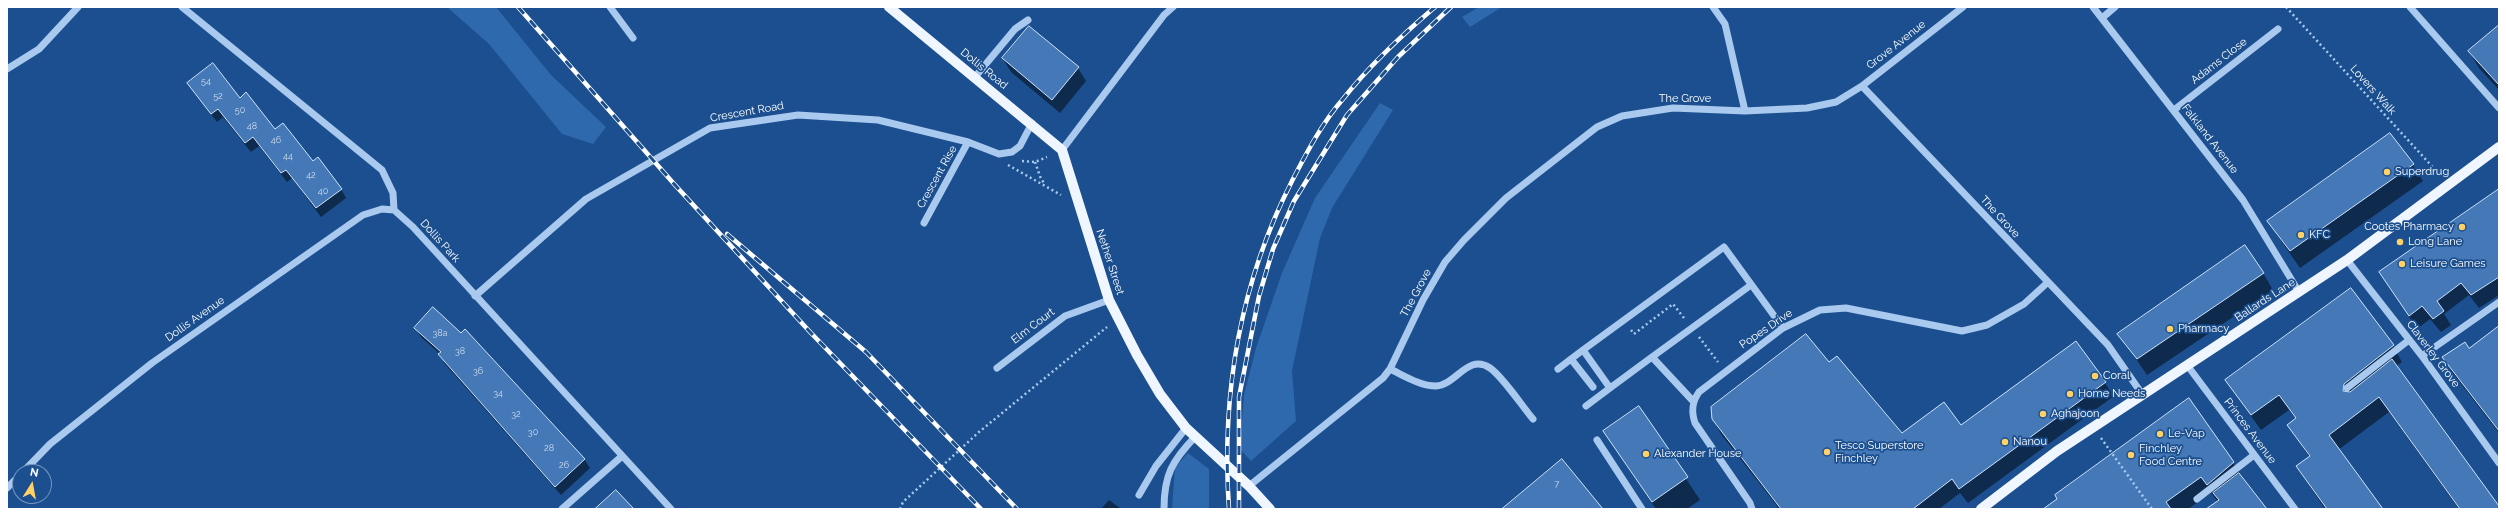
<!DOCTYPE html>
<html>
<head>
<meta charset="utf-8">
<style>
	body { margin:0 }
	#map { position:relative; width:2506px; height:516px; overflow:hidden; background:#1b4f8f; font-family:Raleway,sans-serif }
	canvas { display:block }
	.frame { position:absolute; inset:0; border:8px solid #fff; pointer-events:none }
	.north { position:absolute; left:12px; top:464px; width:40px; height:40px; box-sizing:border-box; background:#1b4f8f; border:1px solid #7695bc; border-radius:50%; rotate:11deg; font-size:11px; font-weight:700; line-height:16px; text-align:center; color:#fff }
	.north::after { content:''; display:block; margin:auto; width:14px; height:18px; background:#ffd166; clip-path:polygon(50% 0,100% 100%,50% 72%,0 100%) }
</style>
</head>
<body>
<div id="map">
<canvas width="2506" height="516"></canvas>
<div class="frame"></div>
<div class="north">N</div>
</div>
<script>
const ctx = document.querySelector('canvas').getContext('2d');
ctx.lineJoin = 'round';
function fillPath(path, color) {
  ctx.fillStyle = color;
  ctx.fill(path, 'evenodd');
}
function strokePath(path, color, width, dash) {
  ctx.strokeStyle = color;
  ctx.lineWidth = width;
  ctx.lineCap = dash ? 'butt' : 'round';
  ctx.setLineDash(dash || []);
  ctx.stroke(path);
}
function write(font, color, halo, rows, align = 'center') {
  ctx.font = font + ' Raleway,sans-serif';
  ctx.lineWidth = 3.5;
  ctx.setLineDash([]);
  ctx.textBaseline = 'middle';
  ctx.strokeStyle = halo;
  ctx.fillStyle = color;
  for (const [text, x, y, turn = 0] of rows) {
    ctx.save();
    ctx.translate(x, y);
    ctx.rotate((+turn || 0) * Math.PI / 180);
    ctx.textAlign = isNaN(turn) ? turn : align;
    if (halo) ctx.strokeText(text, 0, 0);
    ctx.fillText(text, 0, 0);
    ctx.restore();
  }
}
fillPath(new Path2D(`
	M447,7H496L551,75L606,127L593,144L562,134L489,44Z
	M1479,7H1502L1470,27L1462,17Z
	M1380,103L1393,110L1332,208L1320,238L1292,371L1296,421L1251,461L1240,449L1244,395L1256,348L1282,273L1315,198Z
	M1188,453L1209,469V509H1172L1175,467Z`), '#2e69ad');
fillPath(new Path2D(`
	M2499,27V90L2479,68L2469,51Z
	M1003,59L1078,68L1086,81L1060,113L1011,72Z
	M188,83L240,99L341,189L346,198L321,217L292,178L287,182L259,146L251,152L223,117L217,122Z
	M2390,135L2413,165L2423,181L2300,268L2268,222Z
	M2499,190V295L2479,308L2469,295L2444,314L2451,325L2441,332L2430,319L2417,329L2380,272Z
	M2263,273L2273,290L2147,375L2119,334Z
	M2351,289L2393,346L2402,362L2396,366L2499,509H2459L2389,412L2338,450L2382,509H2325L2297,467L2310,458L2288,425L2296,419L2289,410L2261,430L2236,395L2227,380Z
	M415,328L584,459L590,468L561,495L445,364L440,354L421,337Z
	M2499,328V433L2452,372L2444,357L2469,349Z
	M2076,342L2114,396L1968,503L1960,493L1939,509H1774L1778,507L1721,434L1713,419L1829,364L1902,434L1960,427Z
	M2189,400L2265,509H2208L2218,502L2211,493L2188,509H2044Z
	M1639,407L1700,500L1687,509H1656L1605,431Z
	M1109,500L1121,509H1101Z`), '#0007');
const building = new Path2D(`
	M2499,25V85L2468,51Z
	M1029,26L1079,67L1052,100L1002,58Z
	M213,63L240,98L246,92L275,129L283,123L313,161L318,157L342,189L316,208L286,170L281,173L253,137L245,143L218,109L211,114L187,83Z
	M2390,133L2414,164L2290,251L2267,221Z
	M2499,189V277L2471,295L2461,283L2437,301L2444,311L2433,319L2422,306L2409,316L2379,272Z
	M2245,245L2264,273L2137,359L2117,334Z
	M2351,288L2394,345L2344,384L2343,391L2350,392L2392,359L2499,506V509H2460L2379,397L2329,435L2383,509H2327L2296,466L2310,456L2287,425L2296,418L2279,395L2251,415L2225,380Z
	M433,307L461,333L465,329L585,459L555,487L438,354L441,352L414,328Z
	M2499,326V431L2442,357L2465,342L2469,348Z
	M1806,334L1829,362L1837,356L1902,433L1944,402L1961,425L2076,341L2106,382L1959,489L1952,479L1913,509H1781L1712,419L1711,407Z
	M2189,398L2234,462L2207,485L2201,477L2166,502L2171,509H2043L2057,499L2055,495Z
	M1639,406L1688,477L1652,502L1603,431Z
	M1562,459L1603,509H1502Z
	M2239,473L2267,509H2206L2219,500L2213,493Z
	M616,490L634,509H595Z`);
fillPath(building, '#4478b7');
strokePath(building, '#cfe3fa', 1);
strokePath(new Path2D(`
	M2286,7L2440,175
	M1022,161L1035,162L1047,157
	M1035,162L1041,179L1045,184
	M1008,165L1061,195
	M1631,330L1634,334L1673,304L1684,318
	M1699,337L1718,362
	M2101,438L2152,509
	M900,509L903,502L979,432L1107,327`), '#a9c9ee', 2.5, [2, 3]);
strokePath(new Path2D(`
	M182,7L382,170L393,193L394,210L413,227L671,509
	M610,7L633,38
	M1713,7L1725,24L1745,111
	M2093,7L2243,200L2299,292
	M2410,7L2499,108
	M2102,18L2115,7
	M7,69L39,49L78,7
	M975,77L1015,29L1028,20
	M1862,86L1963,7
	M2174,110L2278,29
	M1062,150L1164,15L1173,7
	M924,223L968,142
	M2347,260L2422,356L2499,463
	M475,296L586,199L710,128L798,115L878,120L968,142L999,154L1012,152L1020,146L1032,123
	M1583,350L1571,359L1593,387
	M2422,356L2499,302
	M1652,357L1751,285
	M2187,365L2295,509
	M997,368L1065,316L1109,300
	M1390,369C1403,375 1420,386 1436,386C1456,385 1468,353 1490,368C1503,377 1522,406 1533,419
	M1558,369L1571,359
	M2347,388L2409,340
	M1693,401L1652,357L1610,388L1583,350L1724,247L1783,328
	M1586,406L1610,388
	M1597,440L1642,509
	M23,472L50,444L152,363L363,215L382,209L394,210
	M1249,486L1383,378L1390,369L1423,300L1445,262L1464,240L1506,198L1597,127L1622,116L1673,108L1745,111L1807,108L1836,102L1862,86L2108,345L2142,394
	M7,488L20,475
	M1139,495L1156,466L1186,428
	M2197,499L2254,455
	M562,509L621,457
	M1164,509C1164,475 1172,461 1195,437
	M1752,509L1750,503L1695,423C1691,411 1692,402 1699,392L1783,328L1820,310L1846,308L1962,331L1987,325L2024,304L2047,283`), '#a9c9ee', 7);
strokePath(new Path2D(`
	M889,7L1062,150L1109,300L1137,355L1160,394L1186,428L1249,486L1270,509
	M1981,509L2057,451L2347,260L2499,147`), '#f0f6ff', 10);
const rail = new Path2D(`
	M518,7L675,185L811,333L981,509
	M727,234L866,352L1017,509
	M1229,509C1221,394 1240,283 1292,181C1307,152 1322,123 1343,99C1370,65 1402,35 1435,7
	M1239,509V397L1259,296L1273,249L1294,201L1347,115L1398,57L1451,7`);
strokePath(rail, '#fff', 4.5);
strokePath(rail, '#1b4f8f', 3, [9]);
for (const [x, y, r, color] of [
	[2387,172,4,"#ffd166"],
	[2462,227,4,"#ffd166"],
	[2301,235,4,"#ffd166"],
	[2400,242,4,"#ffd166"],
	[2402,264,4,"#ffd166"],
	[2170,329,4,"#ffd166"],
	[2095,376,4,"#ffd166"],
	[2070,394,4,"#ffd166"],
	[2043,414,4,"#ffd166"],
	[2160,434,4,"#ffd166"],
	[2005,442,4,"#ffd166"],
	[1827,452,4,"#ffd166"],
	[1646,454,4,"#ffd166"],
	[2131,455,4,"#ffd166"]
]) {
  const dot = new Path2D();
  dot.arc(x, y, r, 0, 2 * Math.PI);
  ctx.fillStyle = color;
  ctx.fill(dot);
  strokePath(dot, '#1b4f8f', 1.5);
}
write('9px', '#d0dded', null, [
	["54",206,81],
	["52",218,96],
	["50",240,110],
	["48",252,126],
	["46",276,140],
	["44",288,156],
	["42",311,175],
	["40",323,191],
	["38a",440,333],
	["38",460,351],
	["36",478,371],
	["34",498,393],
	["32",516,414],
	["30",533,432],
	["28",549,448],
	["26",564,465],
	["7",1557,484]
]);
write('11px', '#fff', '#1b4f8f', [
	["Grove Avenue",1896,45,-38],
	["Adams Close",2219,61,-38],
	["Dollis Road",984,69,39],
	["Lovers Walk",2373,90,48],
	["The Grove",1685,99],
	["Crescent Road",747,112,-10],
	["Falkland Avenue",2210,139,52],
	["Crescent Rise",937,177,-61],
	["The Grove",2000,217,47],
	["Dollis Park",440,241,48],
	["Nether Street",1110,262,72],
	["The Grove",1416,293,-62],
	["Ballards Lane",2265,300,-33],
	["Dollis Avenue",195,319,-35],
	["Elm Court",1033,326,-37],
	["Popes Drive",1766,329,-34],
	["Claverley Grove",2433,354,53],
	["Princes Avenue",2250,431,53]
]);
write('11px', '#fff', '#1b4f8f', [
	["Superdrug",2395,172],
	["Cootes Pharmacy",2454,227,"right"],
	["KFC",2309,235],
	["Long Lane",2408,242],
	["Leisure Games",2410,264],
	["Pharmacy",2178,329],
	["Coral",2103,376],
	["Home Needs",2078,394],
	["Aghajoon",2051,414],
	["Le-Vap",2168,434],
	["Nanou",2013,442],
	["Tesco Superstore",1835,446],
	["Finchley",1835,459],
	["Finchley",2139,449],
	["Food Centre",2139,462],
	["Alexander House",1654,454]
], 'left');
</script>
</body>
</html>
